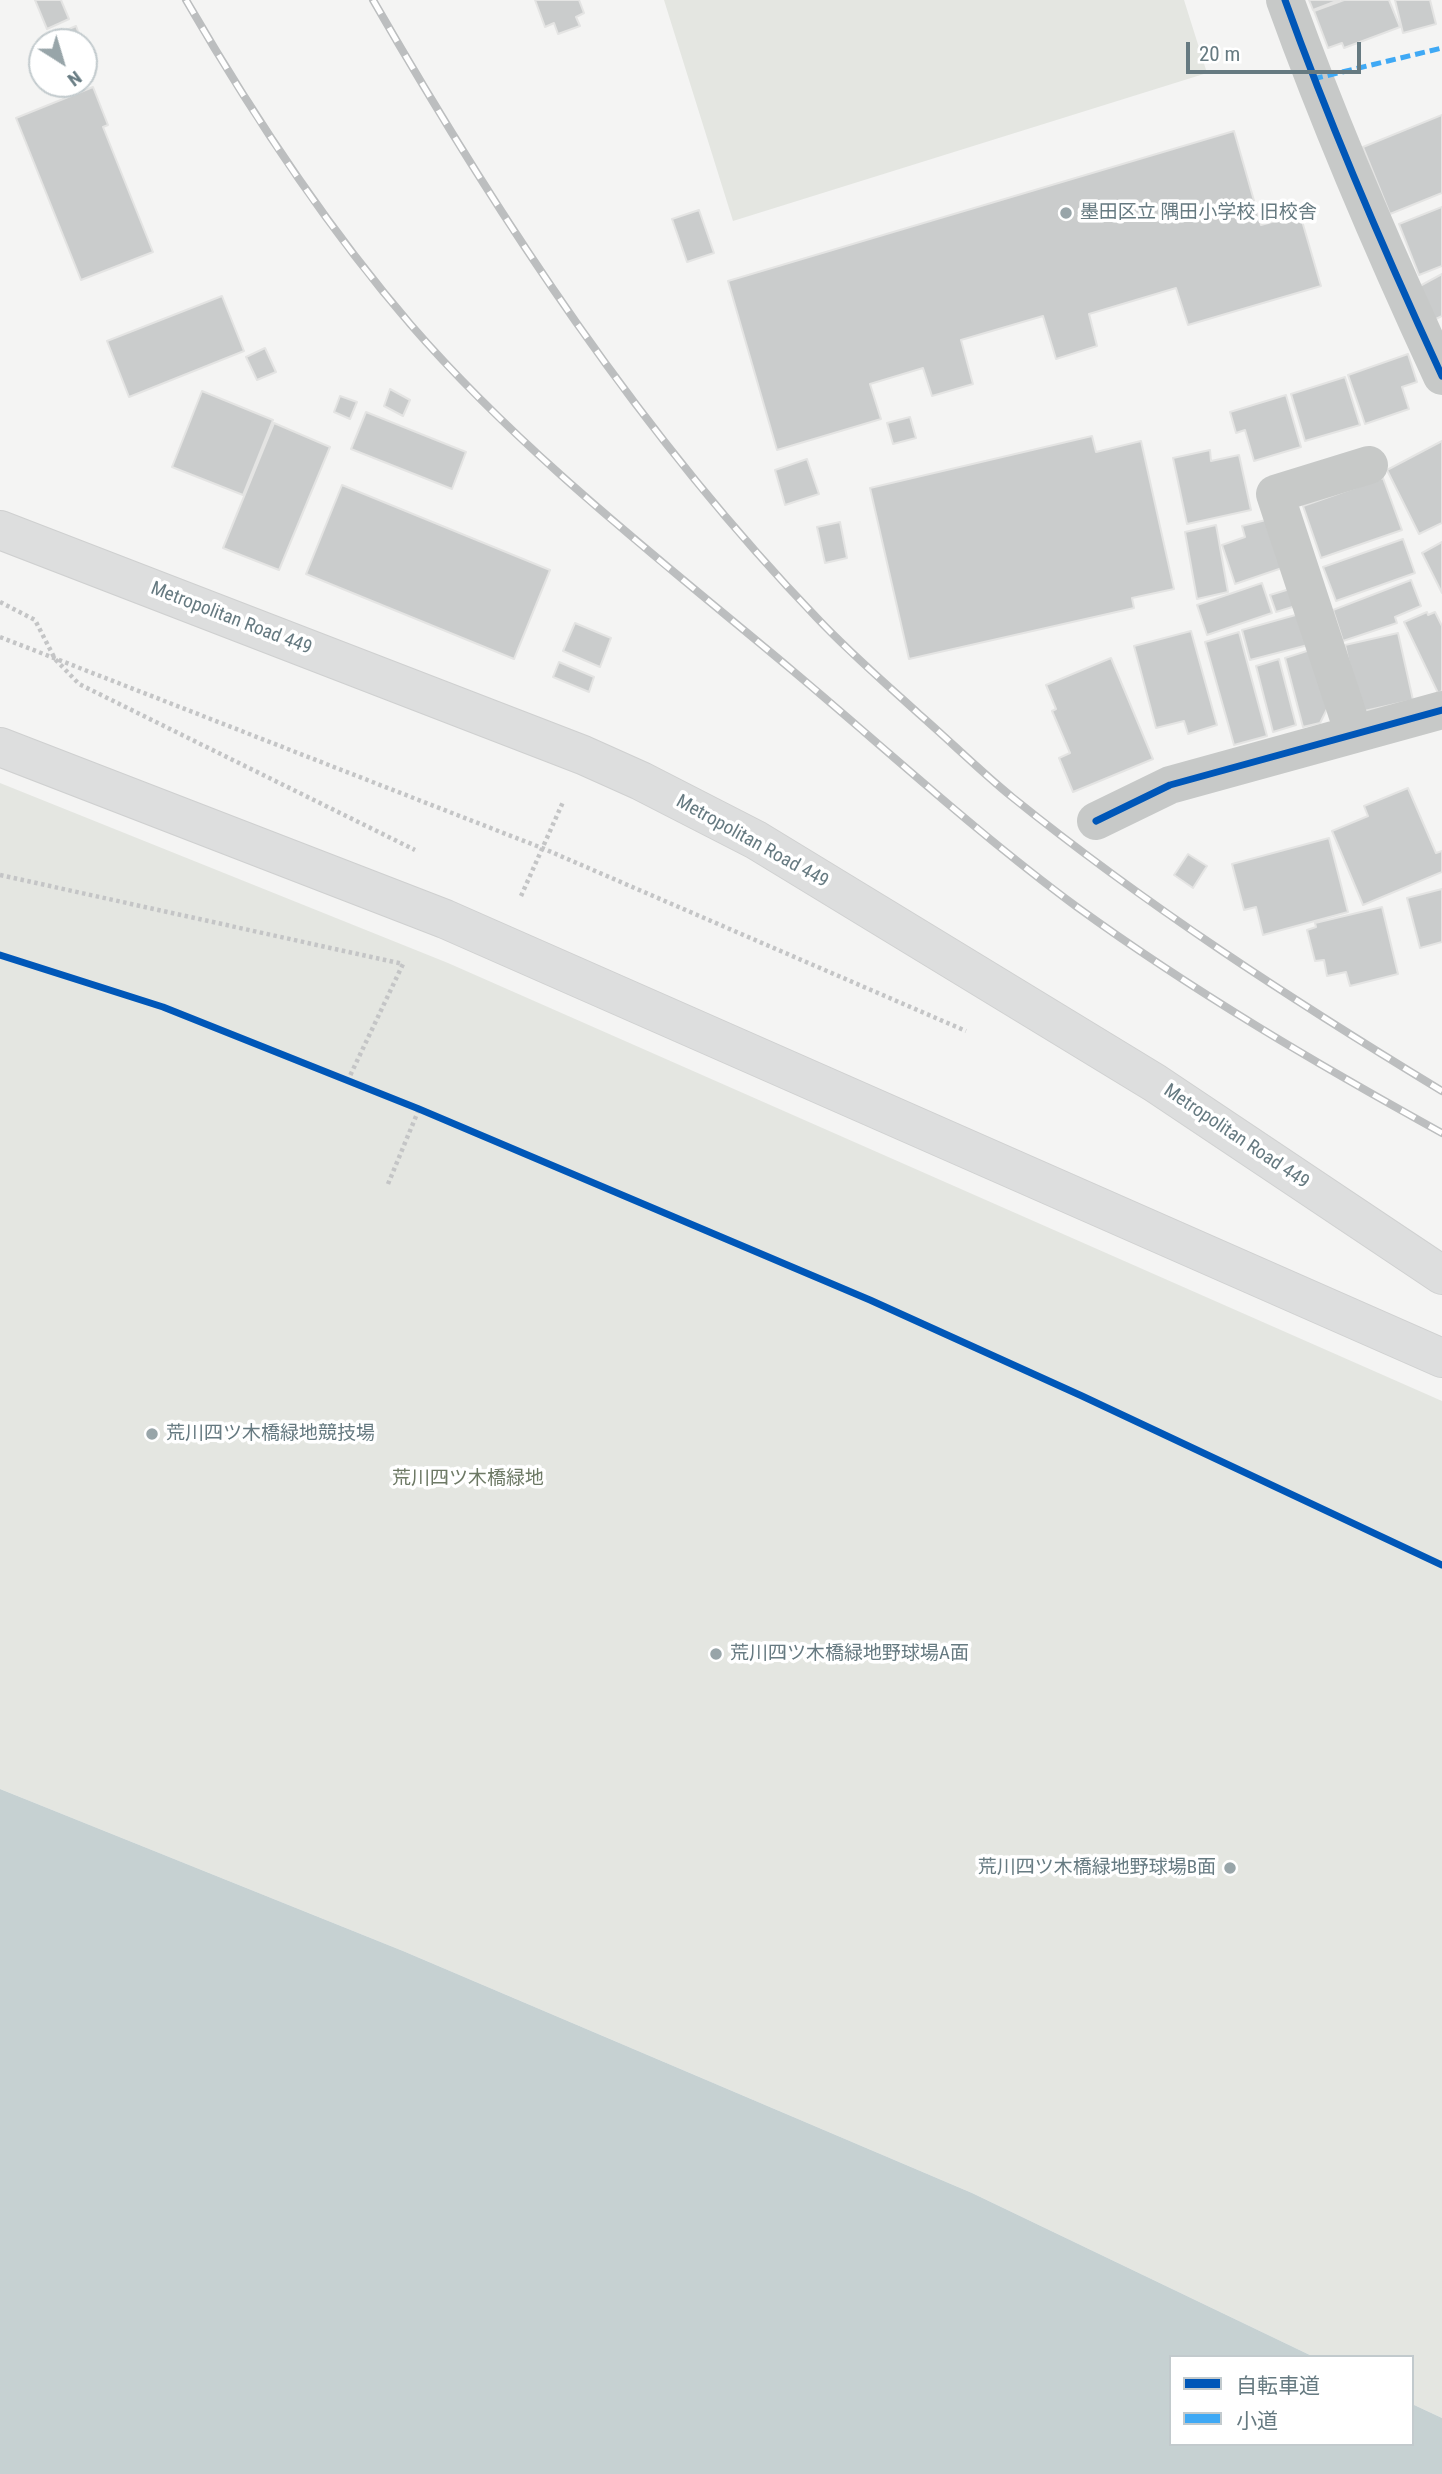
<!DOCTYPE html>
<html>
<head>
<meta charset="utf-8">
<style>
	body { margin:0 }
	#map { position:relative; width:1442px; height:2474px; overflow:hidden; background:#f4f4f3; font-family:"Roboto Condensed","Noto Sans JP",sans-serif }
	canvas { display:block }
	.legend { position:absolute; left:1169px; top:2355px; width:245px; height:91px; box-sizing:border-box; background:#fff; border:2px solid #c2cacd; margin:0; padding:9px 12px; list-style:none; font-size:21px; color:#667a81 }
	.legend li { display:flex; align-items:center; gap:14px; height:35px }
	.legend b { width:35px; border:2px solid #c2cacd }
	.north { position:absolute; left:28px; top:28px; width:70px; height:70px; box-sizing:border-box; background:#fff; border:2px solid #c2cacd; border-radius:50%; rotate:143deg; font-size:19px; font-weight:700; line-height:28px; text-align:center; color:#667a81 }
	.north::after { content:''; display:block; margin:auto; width:24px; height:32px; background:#98a5a9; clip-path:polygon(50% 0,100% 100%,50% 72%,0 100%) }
	.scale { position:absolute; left:1186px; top:42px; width:175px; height:32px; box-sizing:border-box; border:4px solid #667a81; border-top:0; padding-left:9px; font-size:21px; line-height:24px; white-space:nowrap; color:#667a81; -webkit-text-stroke:5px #fff; paint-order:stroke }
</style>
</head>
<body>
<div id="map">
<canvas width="1442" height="2474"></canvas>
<ul class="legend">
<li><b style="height:9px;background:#0057b8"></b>自転車道</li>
<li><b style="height:9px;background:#3fa9f5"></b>小道</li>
</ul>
<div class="north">N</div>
<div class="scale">20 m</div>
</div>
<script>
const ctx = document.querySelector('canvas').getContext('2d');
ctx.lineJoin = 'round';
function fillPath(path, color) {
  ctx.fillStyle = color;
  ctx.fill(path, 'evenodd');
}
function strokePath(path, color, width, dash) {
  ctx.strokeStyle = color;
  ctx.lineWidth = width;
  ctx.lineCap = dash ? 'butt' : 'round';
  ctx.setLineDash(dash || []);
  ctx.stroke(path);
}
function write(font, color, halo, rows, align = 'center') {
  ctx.font = font + ' "Roboto Condensed","Noto Sans JP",sans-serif';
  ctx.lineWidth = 7;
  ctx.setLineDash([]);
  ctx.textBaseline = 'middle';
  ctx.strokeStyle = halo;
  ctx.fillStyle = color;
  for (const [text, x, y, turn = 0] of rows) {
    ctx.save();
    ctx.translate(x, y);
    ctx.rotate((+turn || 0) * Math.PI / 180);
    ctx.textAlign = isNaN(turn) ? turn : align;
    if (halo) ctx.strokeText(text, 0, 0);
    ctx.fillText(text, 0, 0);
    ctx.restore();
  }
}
fillPath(new Path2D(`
	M664,0H1184L1207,73L733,221Z
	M0,783L448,963L1442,1401V2418L1412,2404V2357H1314L972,2193L403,1951L0,1789Z`), '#e4e6e1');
fillPath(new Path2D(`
	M0,1789L403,1951L972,2193L1314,2357H1171V2444H1412V2404L1442,2418V2474H0Z`), '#c6d1d2');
const building = new Path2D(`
	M35,0H61L69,19L47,29Z
	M535,0H579L584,13L576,17L580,26L558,34L554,23L545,27Z
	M1309,0H1339L1313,10Z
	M1344,0H1389L1400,27L1344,48L1342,43L1328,48L1314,11Z
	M1395,0H1430L1436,24L1403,33Z
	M76,26L82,42H52L50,37Z
	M93,87L108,125L103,127L153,252L81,280L16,118Z
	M1442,115V193L1390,214L1363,147Z
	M1234,131L1261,225L1300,214L1321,286L1188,325L1176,288L1089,314L1097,346L1056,359L1043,316L961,340L973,384L932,396L923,368L870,384L881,419L777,450L728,281Z
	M1442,207V266L1419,275L1399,224Z
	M699,210L714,253L687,262L672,219Z
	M1442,274V316L1434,320L1418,287Z
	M222,296L244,351L129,397L107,341Z
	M265,348L276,372L257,380L246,357Z
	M1408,354L1417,382L1402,387L1409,409L1365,424L1348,375Z
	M1345,377L1360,425L1305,441L1291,394Z
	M390,389L410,400L403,416L384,406Z
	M202,391L273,420L243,495L172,467Z
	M1286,395L1301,447L1254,461L1245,430L1236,433L1230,412Z
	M340,396L357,402L350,419L334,412Z
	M366,412L466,452L452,489L351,449Z
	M910,417L916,438L893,444L887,423Z
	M274,423L330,447L279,570L223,548Z
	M1092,436L1096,452L1141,441L1174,589L1132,598L1134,608L909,659L870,488Z
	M1442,441V523L1419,534L1387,470Z
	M1210,450L1211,461L1239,455L1251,510L1187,524L1173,458Z
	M807,459L819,494L785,505L775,470Z
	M1383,478L1402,530L1321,558L1303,506Z
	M342,485L550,570L514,659L306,574Z
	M1266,520L1285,567L1235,584L1222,545L1245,537L1242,526Z
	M840,522L847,558L825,563L817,527Z
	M1216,525L1228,592L1197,599L1185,532Z
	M1403,539L1415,573L1336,601L1323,567Z
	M1442,542V593L1422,553Z
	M1411,580L1421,606L1395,617L1397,623L1343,641L1333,610Z
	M1262,583L1272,613L1207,635L1197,605Z
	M1293,588L1299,605L1276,612L1270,595Z
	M1427,612L1428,615L1435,612L1442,626V691L1438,693L1404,622Z
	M1299,614L1308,645L1250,660L1242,630Z
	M575,623L611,638L600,667L563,651Z
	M1191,631L1217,725L1188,734L1184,721L1156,728L1134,646Z
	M1239,632L1267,736L1234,745L1205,642Z
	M1398,633L1413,700L1360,712L1345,645Z
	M1310,650L1328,707L1320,723L1303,727L1285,658Z
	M1111,658L1153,759L1073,792L1059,758L1070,753L1052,711L1056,709L1046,685Z
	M1279,659L1296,725L1273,732L1256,666Z
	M559,662L594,677L589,692L553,677Z
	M1408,788L1436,853L1442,851V872L1363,905L1332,831L1368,816L1364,806Z
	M1329,838L1348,912L1263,935L1256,907L1244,910L1232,864Z
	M1188,854L1207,866L1193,888L1174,875Z
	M1442,889V942L1420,948L1407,898Z
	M1382,907L1398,974L1350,986L1346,972L1327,976L1324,960L1315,961L1307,930L1316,927L1315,923Z`);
fillPath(building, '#cacccc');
strokePath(building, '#e4e4e3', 2);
const major = new Path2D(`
	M0,530L583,755L641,781L756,840L1155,1083L1442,1275
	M0,747L445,919L1442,1358`);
strokePath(major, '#cfd0d0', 40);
strokePath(new Path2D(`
	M0,602L35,620L55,659L79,684L415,850
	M0,637L542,848L966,1031
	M0,875L403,964L348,1080
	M521,896L563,802
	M388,1184L419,1109`), '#c4c5c6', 4.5, [3.5, 3.5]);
strokePath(new Path2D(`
	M1285,0C1331,128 1385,253 1442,376
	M1354,734L1275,494L1369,465
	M1096,821L1170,785L1442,710`), '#c7c9c8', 38);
strokePath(major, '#dddede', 38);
const rail = new Path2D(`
	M186,0C252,114 325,225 411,325C522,453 663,562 793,671C887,750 978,834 1077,907C1193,991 1317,1064 1442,1133
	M373,0C499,219 641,435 817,618C849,652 885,683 919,714C950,741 980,771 1012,797C1147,906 1294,1001 1442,1091`);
strokePath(rail, '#bcbebf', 8);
strokePath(rail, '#fff', 5, [16]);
strokePath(new Path2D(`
	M1313,79L1442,48`), '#3fa9f5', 5, [10, 5]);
strokePath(new Path2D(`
	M1285,0C1331,128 1385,253 1442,376
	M1096,821L1170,785L1442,710
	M0,955L163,1007L419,1109L870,1300L1082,1396L1442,1565`), '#0057b8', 7);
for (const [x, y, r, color] of [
	[1066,213,7,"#98a5a9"],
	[152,1434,7,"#98a5a9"],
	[716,1654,7,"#98a5a9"],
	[1230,1868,7,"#98a5a9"]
]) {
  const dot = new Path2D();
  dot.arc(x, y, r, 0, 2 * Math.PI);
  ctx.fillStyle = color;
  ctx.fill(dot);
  strokePath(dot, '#fff', 2.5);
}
write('19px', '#667a81', '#fff', [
	["墨田区立 隅田小学校 旧校舎",1080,213],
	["荒川四ツ木橋緑地競技場",166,1434],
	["荒川四ツ木橋緑地野球場A面",730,1654],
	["荒川四ツ木橋緑地野球場B面",1216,1868,"right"]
], 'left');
write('19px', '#667a81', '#fff', [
	["Metropolitan Road 449",231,619,21],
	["Metropolitan Road 449",752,842,29],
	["Metropolitan Road 449",1236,1137,34]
]);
write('19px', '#6d7965', '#fff', [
	["荒川四ツ木橋緑地",468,1479]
]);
</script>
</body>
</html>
